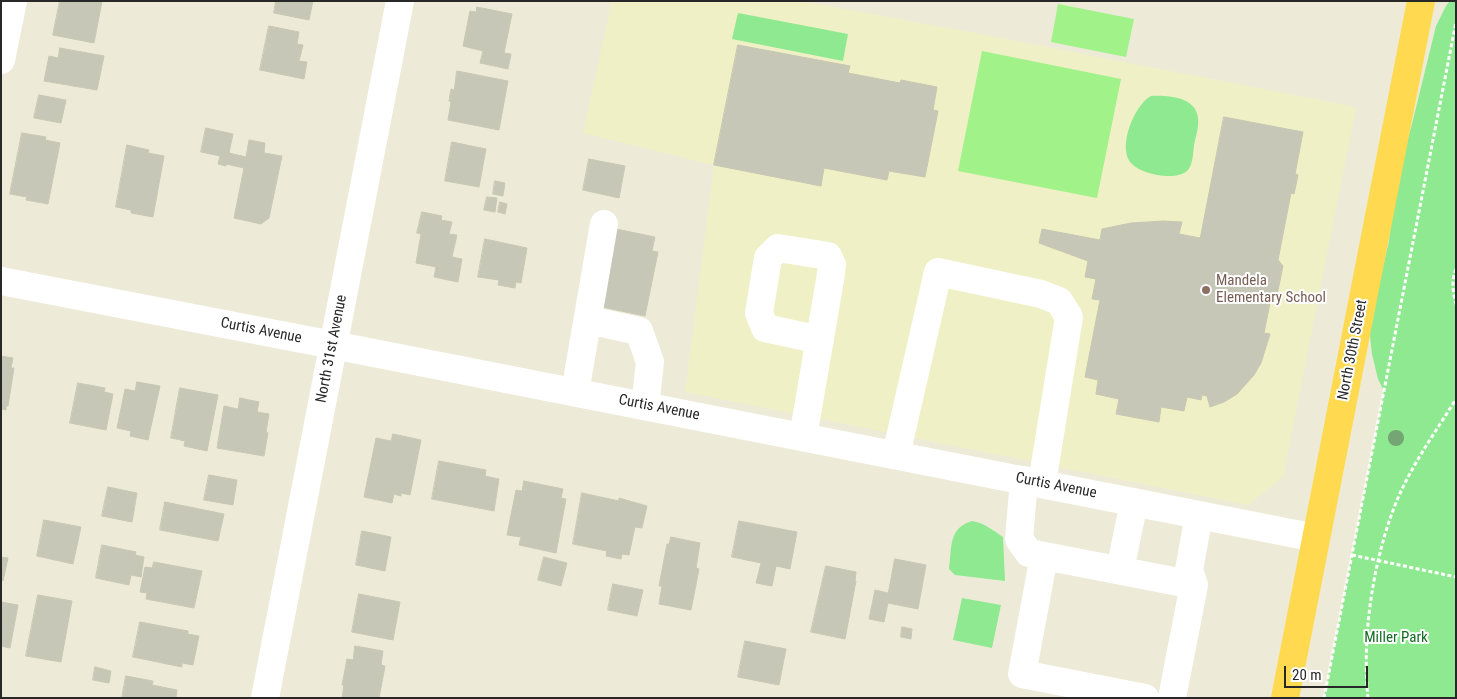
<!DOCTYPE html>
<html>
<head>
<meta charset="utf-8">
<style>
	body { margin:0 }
	#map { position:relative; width:1457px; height:699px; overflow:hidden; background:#edebd8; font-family:"Roboto Condensed",sans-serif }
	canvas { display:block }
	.frame { position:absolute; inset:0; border:2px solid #282828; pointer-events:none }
	.scale { position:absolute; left:1284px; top:666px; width:84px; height:22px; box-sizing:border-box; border:2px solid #282828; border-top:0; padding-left:6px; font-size:15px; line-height:18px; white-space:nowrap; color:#282828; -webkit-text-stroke:4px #fff; paint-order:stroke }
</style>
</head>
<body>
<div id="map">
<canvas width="1457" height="699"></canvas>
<div class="frame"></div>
<div class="scale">20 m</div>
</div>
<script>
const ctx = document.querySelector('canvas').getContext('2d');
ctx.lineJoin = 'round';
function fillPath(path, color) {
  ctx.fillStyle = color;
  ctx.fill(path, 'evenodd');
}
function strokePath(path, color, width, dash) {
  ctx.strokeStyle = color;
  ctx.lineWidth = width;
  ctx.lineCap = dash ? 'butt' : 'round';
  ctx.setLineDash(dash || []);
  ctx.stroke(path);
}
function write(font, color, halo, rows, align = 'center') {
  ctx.font = font + ' "Roboto Condensed",sans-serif';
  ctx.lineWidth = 4;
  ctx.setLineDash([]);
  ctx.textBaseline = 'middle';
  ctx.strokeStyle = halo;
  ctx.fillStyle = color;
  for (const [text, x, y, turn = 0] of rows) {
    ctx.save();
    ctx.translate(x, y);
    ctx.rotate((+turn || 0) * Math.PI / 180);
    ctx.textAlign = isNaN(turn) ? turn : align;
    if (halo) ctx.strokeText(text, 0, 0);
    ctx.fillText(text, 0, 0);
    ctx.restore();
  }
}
fillPath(new Path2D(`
	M612,1H801L975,33L1356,107L1283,477L1248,505L685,392L714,165L583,133Z`), '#eff0c5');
fillPath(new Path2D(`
	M1450,1H1456V698H1324L1384,391L1378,379L1372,354L1369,327L1389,241L1393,198L1399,165L1411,128L1436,26L1446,6Z
	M738,13L848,34L843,61L732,39Z
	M1151,96C1168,95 1196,97 1198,118C1199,127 1196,136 1194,145C1193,153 1193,164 1188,170C1177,182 1140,174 1131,163C1117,148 1134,105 1151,96Z
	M972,521C984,523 993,530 1003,537L1005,581L955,575L949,569C952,548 948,528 972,521Z
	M962,598L1001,605L992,648L953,640Z`), '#8fe990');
fillPath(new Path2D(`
	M1058,4L1134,19L1126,57L1051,42Z
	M982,51L1121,79L1097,198L958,171Z`), '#a0f289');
const building = new Path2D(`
	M60,1H102L94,43L53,35Z
	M276,1H313L309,20L274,13Z
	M477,7L512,14L504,53L511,54L508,69L480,63L483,51L463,46L470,11L476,12Z
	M269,26L299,32L297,44L303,45L299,61L307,62L304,79L260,70Z
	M738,45L850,66L848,73L900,83L901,80L937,87L933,110L938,111L925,177L889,171L887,180L824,168L821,186L714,165Z
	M60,48L104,56L97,90L44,81L49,56L58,58Z
	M457,71L508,81L499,130L448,120L451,102L449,101L451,89L454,90Z
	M39,95L66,100L61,123L34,118Z
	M1224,117L1303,132L1295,174L1298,175L1294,194L1291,193L1278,260L1283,266L1277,295L1271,298L1264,333L1270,334L1261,363L1254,375L1237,394L1224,402L1210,407L1207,396L1202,395L1201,400L1187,397L1184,411L1161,407L1159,422L1116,414L1119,399L1096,394L1098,380L1085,377L1100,300L1092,299L1096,279L1085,277L1088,261L1039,243L1042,229L1100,240L1102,229L1131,223L1163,221L1182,222L1179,234L1200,238Z
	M206,128L233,134L229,153L246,157L249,140L265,143L264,153L282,156L269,218L261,224L234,218L244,168L226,164V166L218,164L220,156L201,152Z
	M22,133L46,137L45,140L60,143L48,204L26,200L27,197L10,194Z
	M452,142L486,149L479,187L445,181Z
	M127,145L149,150L148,153L164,156L153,217L131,213V210L116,207Z
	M589,159L625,166L619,198L583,190Z
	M495,181L505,183L503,196L493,194Z
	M487,197L497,198L495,212L484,210Z
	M500,202L507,204L505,214L498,212Z
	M422,212L442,216L441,220L452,222L449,234L457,235L452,257L462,259L458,282L434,277L436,267L416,263L421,234L417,233Z
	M616,229L655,237L652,251L658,252L645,316L597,306Z
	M485,239L527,248L521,283L516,282L515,288L498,285L499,280L478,277Z
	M1,356L13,358L11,368H14L8,406H6V410L1,409Z
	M137,382L160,386L148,440L130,436L131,431L117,428L125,389L135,391Z
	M78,383L105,388L104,392L113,394L106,430L70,423Z
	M180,388L218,395L207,451L184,446L185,441L171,438Z
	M240,398L259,402L257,412L269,414L266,432L268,433L264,456L217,448L224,406L238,409Z
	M393,434L421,440L410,495L401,493V496L394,494L392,503L364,497L376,438L391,441Z
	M439,461L486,470L485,476L499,479L494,511L432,499Z
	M209,475L237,480L233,505L204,500Z
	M524,481L563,489L561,498L566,499L556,553L519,545L521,537L507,535L516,490L522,491Z
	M108,487L137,493L132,522L102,516Z
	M582,493L619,501V498L647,506L642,528L635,527L629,555L622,554L621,559L606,556L607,551L573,544Z
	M165,502L224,514L218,541L160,530Z
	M44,520L81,527L73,564L37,556Z
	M739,521L797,532L790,569L776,566L772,586L756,583L761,563L732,557Z
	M362,531L391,537L385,571L356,565Z
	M671,537L700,543L696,568L699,569L691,610L659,604L662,586H659L667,544H669Z
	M102,545L136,552L135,555L144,557L141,577L131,575L129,585L96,578Z
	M1,557L8,558L3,581L1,580Z
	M544,557L567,563L561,586L538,580Z
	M895,559L926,565L918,609L888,603L884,622L869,619L875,590L888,593Z
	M154,562L202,571L194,608L146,599L147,593L140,592L145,567L152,568Z
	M826,566L856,572L855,581H856L845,639L811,632Z
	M613,584L643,590L637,616L608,610Z
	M359,594L400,602L393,640L352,632Z
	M38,595L72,601L61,662L26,656Z
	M1,602L18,605L10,648L1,646Z
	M140,622L188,631V634L199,636L193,665L182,663V667L133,657Z
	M902,627L912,629L911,639L901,637Z
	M745,641L786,649L779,685L738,677Z
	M355,646L383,651L381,665L385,666L379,698H342L344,685H342L347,659L353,660Z
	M95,667L111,671L109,683L93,680Z
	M126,676L153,681L152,685L177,690L176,698H122Z`);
fillPath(building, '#c7c7b8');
strokePath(building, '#c8c8b2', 1);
strokePath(new Path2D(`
	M1456,269C1451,280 1453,293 1456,304
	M1352,555L1456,577
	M1324,698L1456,22
	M1368,698C1361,633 1375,545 1403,487C1418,456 1438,428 1456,399`), '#fff', 3, [4, 2.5]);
strokePath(new Path2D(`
	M1,60L13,1
	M1,281L333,345L1316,538
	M588,320L639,331L650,362L645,406
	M575,392L604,224
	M803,437L830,280L832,265L828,256L778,248L768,258L759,313L765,328L820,340
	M896,455L938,272L1041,294L1059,301L1069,317L1042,483
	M1024,480L1019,539L1029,553L1194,585L1189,570L1199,515
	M1044,556L1022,674L1145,698
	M1120,570L1134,502
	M265,698L400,1
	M1172,698L1194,585`), '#fff', 28);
strokePath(new Path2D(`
	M1285,698L1421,1`), '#ffda51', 28);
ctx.fillStyle = '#75a573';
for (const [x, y] of [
	[1396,438]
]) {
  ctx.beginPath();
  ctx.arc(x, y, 8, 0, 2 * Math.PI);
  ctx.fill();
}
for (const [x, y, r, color] of [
	[1206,290,5,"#8d6e63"]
]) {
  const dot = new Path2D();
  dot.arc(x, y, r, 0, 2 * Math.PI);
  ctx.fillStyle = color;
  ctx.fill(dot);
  strokePath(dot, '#fff', 2);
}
write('15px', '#785e54', '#fff', [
	["Mandela",1216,281],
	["Elementary School",1216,298]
], 'left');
write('15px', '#282828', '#fff', [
	["Curtis Avenue",261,331,11],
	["North 31st Avenue",332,349,-79],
	["North 30th Street",1353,350,-79],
	["Curtis Avenue",659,408,11],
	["Curtis Avenue",1056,486,11]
]);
write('15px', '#126b20', '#fff', [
	["Miller Park",1396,638]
]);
</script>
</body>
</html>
